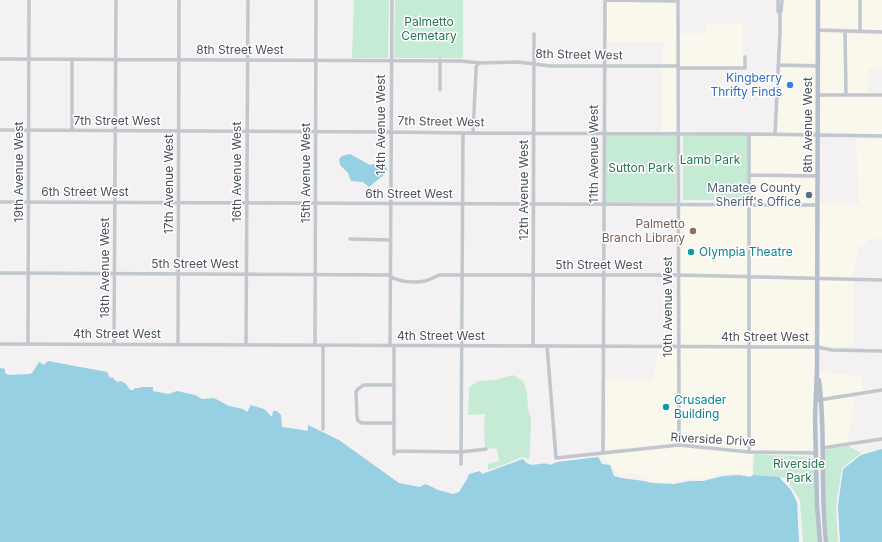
<!DOCTYPE html>
<html>
<head>
<meta charset="utf-8">
<style>
	body { margin:0 }
	canvas { display:block; background:#f3f1f1 }
</style>
</head>
<body>
<canvas width="882" height="542"></canvas>
<script>
const ctx = document.querySelector('canvas').getContext('2d');
ctx.lineJoin = 'round';
function fillPath(path, color) {
  ctx.fillStyle = color;
  ctx.fill(path, 'evenodd');
}
function strokePath(path, color, width, dash) {
  ctx.strokeStyle = color;
  ctx.lineWidth = width;
  ctx.lineCap = dash ? 'butt' : 'round';
  ctx.setLineDash(dash || []);
  ctx.stroke(path);
}
function write(font, color, halo, rows, align = 'center') {
  ctx.font = font + ' Inter,sans-serif';
  ctx.lineWidth = 3;
  ctx.setLineDash([]);
  ctx.textBaseline = 'middle';
  ctx.strokeStyle = halo;
  ctx.fillStyle = color;
  for (const [text, x, y, turn = 0] of rows) {
    ctx.save();
    ctx.translate(x, y);
    ctx.rotate((+turn || 0) * Math.PI / 180);
    ctx.textAlign = isNaN(turn) ? turn : align;
    if (halo) ctx.strokeText(text, 0, 0);
    ctx.fillText(text, 0, 0);
    ctx.restore();
  }
}
fillPath(new Path2D(`
	M784,0H816V63H780L782,39V14Z
	M820,0H858V30L820,29Z
	M862,0H882V30H862Z
	M607,2L676,3V64H663V42H606Z
	M707,24H743V66H680L679,33H707Z
	M820,33L844,34V93H820Z
	M847,34H882V69H869L867,92L882,93H847Z
	M662,68H676V131H661Z
	M780,68H816V132H777L779,106Z
	M820,97H882V134L820,132Z
	M750,136H816V174L751,173Z
	M856,138L882,139V239H867V245L858,247L853,277L819,276L820,204L859,205Z
	M751,177L816,178V203H751Z
	M680,207H747V274L680,273Z
	M751,207L816,208V276L751,274Z
	M680,277L747,278V345H681Z
	M751,278L816,280L815,345H751Z
	M819,280L853,281V346L829,348L819,346Z
	M658,349H677V443L605,450L606,380L653,381Z
	M681,349H747V450L681,443Z
	M751,349H815L813,448L790,451L751,450Z
	M820,372L862,376L863,391L822,397Z
	M853,397V411L848,442L824,446L822,401Z
	M679,447L752,454V474L750,476L732,473L722,474L703,479H690L674,482H659L631,473L621,476L613,468L611,464L607,463L602,457V455Z`), '#faf7ed');
fillPath(new Path2D(`
	M354,0H389L388,58H352Z
	M395,0H463V58H394Z
	M605,135H677L676,202L605,203Z
	M748,135L747,185L714,184V200H683V136Z
	M716,186L747,187V201H716Z
	M513,375L523,381L527,392L528,409L531,418L530,453L529,459L521,457L508,463L488,470V464L499,461L497,449L485,448L484,424L485,414L468,415L469,387L479,381L496,380Z
	M848,446L861,453L842,468L836,506L838,542H828L825,509L824,450Z
	M754,454L810,457L814,460L818,542H803L800,500L785,478L753,476Z`), '#c5ebd5');
fillPath(new Path2D(`
	M350,154L370,165C377,164 383,161 387,169L385,174L369,187L363,182L351,181L348,173L340,165L339,159L342,156Z
	M48,361L107,372L110,378L112,377L117,382L121,381L126,384L130,390H133L135,388H139L141,387H153V391L168,394L177,391L195,395L202,399L214,398L229,406L243,409L247,412L251,405L264,409L272,417L273,411H277L281,415L282,427C290,428 299,429 307,431L308,429V425L339,440L399,483L420,487L425,484L428,485L438,490L453,494L459,492L467,479L469,474L480,471L482,474L523,459C532,471 539,460 550,465L557,462L598,457L602,464L610,465L614,476L621,478L644,481L652,483L674,484L690,481H703L723,476L739,475L750,477L753,475L779,477L791,490L797,502L799,542H0V368L5,369V373L9,375L30,374L32,373L39,362L44,365Z
	M882,449V542H840L838,506L843,469L861,455Z`), '#97d0e2');
strokePath(new Path2D(`
	M605,0L678,1
	M678,0L679,445
	M778,0V11L780,13
	M818,30L882,32
	M845,31L846,95
	M860,32V0
	M0,59L461,61L481,63
	M778,65L818,66
	M678,68H745V57
	M440,90V60
	M818,95H882
	M0,130L391,132L463,133L749,134L882,136
	M72,130V59
	M473,133L476,71V67L479,63L518,62L550,66H678
	M749,134V452
	M775,134L780,32V13L781,11L782,0
	M749,175L818,176
	M0,202L818,205
	M350,239L391,240
	M0,273L391,275
	M391,277C400,282 415,283 425,281C430,280 435,276 440,275H678L882,280
	M0,344L817,347L832,350L882,351
	M28,344L29,0
	M114,344L116,0
	M178,345L179,0
	M246,345L248,0
	M315,345L316,0
	M390,346L392,0
	M533,346L534,34
	M547,346L556,458L679,445L749,452L816,453
	M819,400L882,390
	M394,423H362L358,421L357,416L356,392L358,389L364,385H394
	M323,429V345
	M822,448L882,439
	M394,451L461,452L486,449
	M603,453L605,0
	M394,454V346
	M461,464L463,133`), '#c1c7cd', 3.5);
strokePath(new Path2D(`
	M818,0L817,370L815,417L817,505L820,542
	M819,380C826,433 820,488 826,542`), '#b4bfcc', 4.5);
for (const [x, y, r, color] of [
	[790,85,4,"#3f7fe0"],
	[809,195,4,"#5c6f8a"],
	[693,231,4,"#8d6e63"],
	[691,252,4,"#0f9aa8"],
	[666,407,4,"#0f9aa8"]
]) {
  const dot = new Path2D();
  dot.arc(x, y, r, 0, 2 * Math.PI);
  ctx.fillStyle = color;
  ctx.fill(dot);
  strokePath(dot, '#fff', 1.5);
}
write('12px', '#23764f', '#fff', [
	["Palmetto",429,22],
	["Cemetary",429,36],
	["Lamb Park",710,160],
	["Sutton Park",641,168],
	["Riverside",799,464],
	["Park",799,478]
]);
write('12px', '#4b535c', '#fff', [
	["8th Street West",240,50],
	["8th Street West",579,55,1],
	["7th Street West",117,121],
	["7th Street West",441,122,1],
	["14th Avenue West",381,125,-90],
	["8th Avenue West",808,125,-90],
	["11th Avenue West",594,154,-90],
	["19th Avenue West",19,172,-90],
	["16th Avenue West",237,172,-90],
	["15th Avenue West",306,173,-90],
	["17th Avenue West",169,184,-90],
	["12th Avenue West",524,190,-90],
	["6th Street West",85,192],
	["6th Street West",409,194],
	["5th Street West",195,264],
	["5th Street West",599,265],
	["18th Avenue West",105,268,-90],
	["10th Avenue West",668,307,-90],
	["4th Street West",117,334],
	["4th Street West",441,336],
	["4th Street West",765,337],
	["Riverside Drive",713,440,3]
]);
write('12px', '#366cbe', '#fff', [
	["Kingberry",782,78],
	["Thrifty Finds",782,92]
], 'right');
write('12px', '#4e5e75', '#fff', [
	["Manatee County",801,188],
	["Sheriff's Office",801,202]
], 'right');
write('12px', '#785e54', '#fff', [
	["Palmetto",685,224],
	["Branch Library",685,238]
], 'right');
write('12px', '#0d838f', '#fff', [
	["Olympia Theatre",699,252],
	["Crusader",674,400],
	["Building",674,414]
], 'left');
</script>
</body>
</html>
